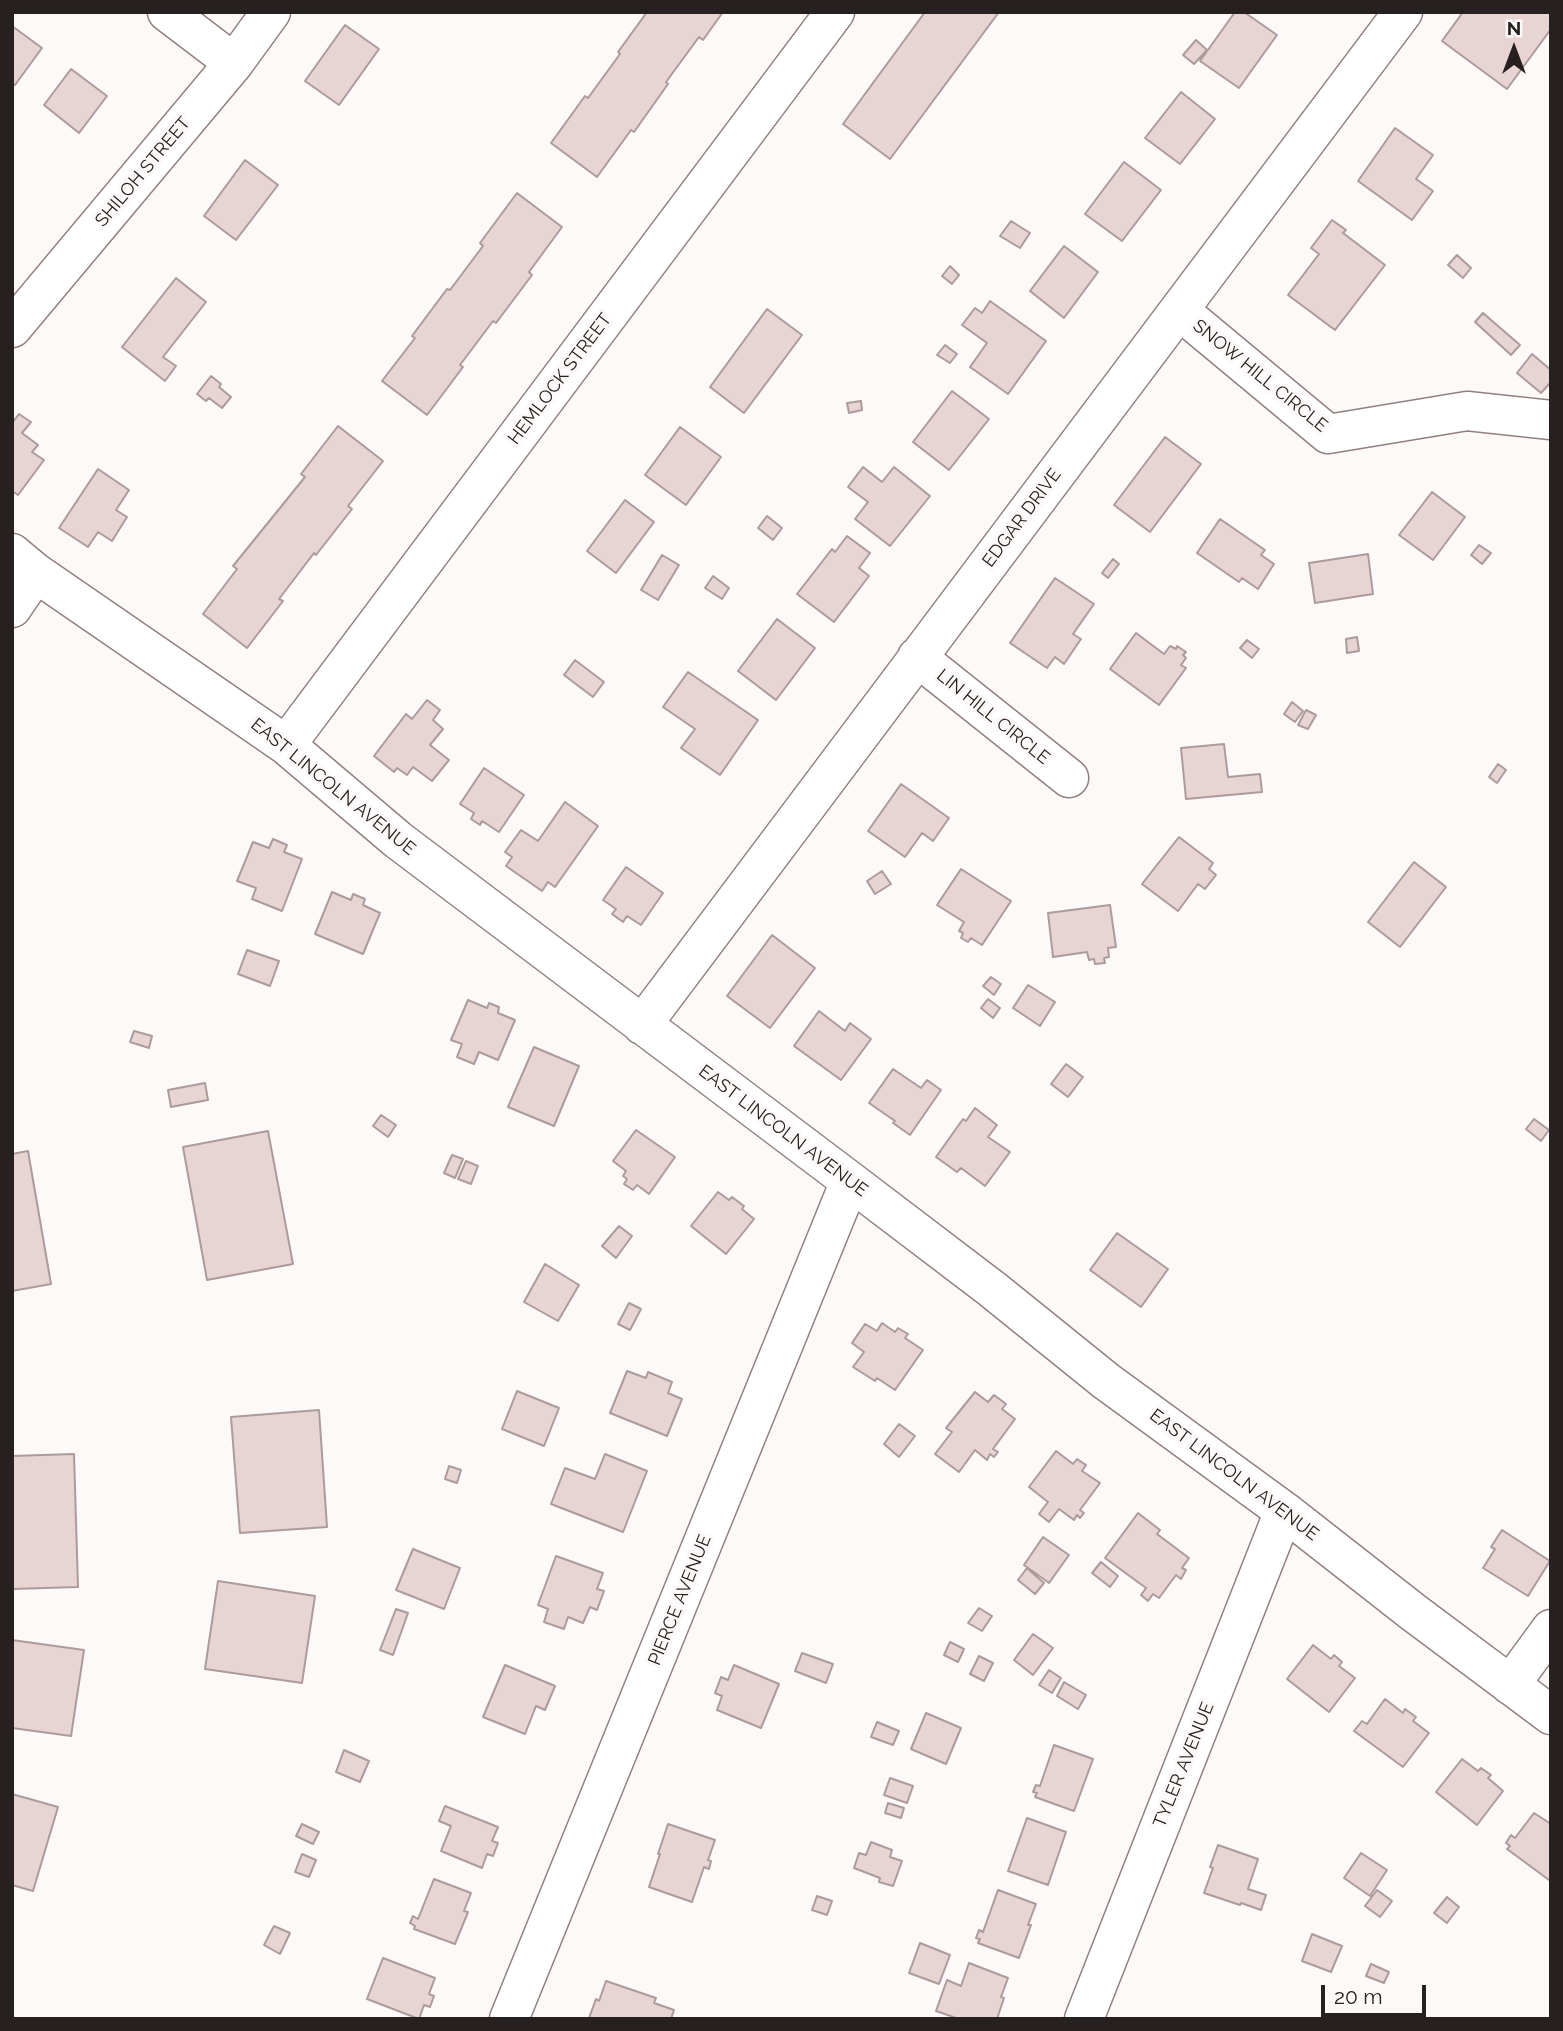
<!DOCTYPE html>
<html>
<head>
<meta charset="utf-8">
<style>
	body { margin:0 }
	#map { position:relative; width:1563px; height:2031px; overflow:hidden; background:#fdf9f9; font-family:Raleway,sans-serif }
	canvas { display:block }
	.frame { position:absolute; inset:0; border:14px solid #272020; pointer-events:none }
	.north { position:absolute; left:1479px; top:14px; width:70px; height:70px; -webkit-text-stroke:5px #fdf9f9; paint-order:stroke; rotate:0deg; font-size:19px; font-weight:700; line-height:28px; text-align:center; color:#272020 }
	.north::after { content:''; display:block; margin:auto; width:24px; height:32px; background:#272020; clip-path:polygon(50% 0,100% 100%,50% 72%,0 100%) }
	.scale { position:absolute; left:1321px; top:1985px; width:105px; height:32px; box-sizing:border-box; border:4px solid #272020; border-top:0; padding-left:9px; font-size:21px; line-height:24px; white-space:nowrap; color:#272020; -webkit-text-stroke:5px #fdf9f9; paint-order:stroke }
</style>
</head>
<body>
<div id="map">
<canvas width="1563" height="2031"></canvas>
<div class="frame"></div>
<div class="north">N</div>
<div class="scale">20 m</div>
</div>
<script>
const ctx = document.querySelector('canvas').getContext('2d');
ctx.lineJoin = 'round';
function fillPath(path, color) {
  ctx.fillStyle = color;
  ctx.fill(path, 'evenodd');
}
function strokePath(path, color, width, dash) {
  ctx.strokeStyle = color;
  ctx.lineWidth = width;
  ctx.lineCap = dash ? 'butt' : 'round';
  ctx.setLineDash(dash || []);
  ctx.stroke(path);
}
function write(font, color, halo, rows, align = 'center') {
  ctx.font = font + ' Raleway,sans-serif';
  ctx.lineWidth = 7;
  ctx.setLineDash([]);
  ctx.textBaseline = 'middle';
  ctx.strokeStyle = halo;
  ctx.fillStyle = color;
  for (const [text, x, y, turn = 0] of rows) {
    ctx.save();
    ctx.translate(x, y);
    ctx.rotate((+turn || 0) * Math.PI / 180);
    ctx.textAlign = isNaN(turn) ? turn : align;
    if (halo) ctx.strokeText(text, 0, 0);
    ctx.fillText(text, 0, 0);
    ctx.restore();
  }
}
const building = new Path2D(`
	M647,12H723L703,40L699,37L666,82L668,84L634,132L631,130L597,177L551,143L585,96L588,98L620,54L618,52Z
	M925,12H999L890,159L843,124Z
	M1235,12H1244L1277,35L1239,88L1200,61Z
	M1463,12H1551V29L1507,89L1442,41Z
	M345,25L379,49L339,105L305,81Z
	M12,26L42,48L15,85L12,83Z
	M1196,40L1207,50L1194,64L1183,55Z
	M71,69L107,96L79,133L44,105Z
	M1181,92L1215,119L1180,164L1145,138Z
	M1395,128L1433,155L1416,179L1433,191L1412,220L1358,181Z
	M245,160L278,185L236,240L204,216Z
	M1124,162L1161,190L1122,241L1085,214Z
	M517,193L562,227L529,272L532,275L496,323L493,321L460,365L463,367L427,415L382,381L415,338L412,336L447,289L450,290L483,246L480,243Z
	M1332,220L1346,230L1343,233L1385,265L1335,330L1288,295L1319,254L1311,248Z
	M1011,221L1030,233L1020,248L1000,236Z
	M1064,246L1098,272L1064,318L1030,291Z
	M1457,255L1471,268L1463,278L1448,265Z
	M950,266L959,275L952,284L942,276Z
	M176,278L206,302L163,357L176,366L165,381L122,347Z
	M990,301L1046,341L1008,394L970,367L987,343L962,325L975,308L982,313Z
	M767,309L802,335L744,413L710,387Z
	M1483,313L1520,345L1511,355L1475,322Z
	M945,345L957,354L950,363L937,355Z
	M1532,354L1551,370V382L1541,393L1517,373Z
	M211,376L221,384L219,387L231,397L222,408L209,398L206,401L197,394Z
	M952,391L989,419L949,470L913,442Z
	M861,401L862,410L849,413L847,403Z
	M19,414L31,422L22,433L38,445L32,452L44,460L18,495L12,491V423Z
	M338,426L383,461L348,506L352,509L316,555L314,553L279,599L283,601L247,648L203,614L237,569L233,566L305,477L301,474Z
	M680,427L721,457L686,505L645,475Z
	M1165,437L1201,464L1150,532L1114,505Z
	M863,467L882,482L894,467L930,496L890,546L855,519L868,502L848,487Z
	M98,469L129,490L116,510L127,517L112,541L98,532L88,547L59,528Z
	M1432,492L1465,517L1433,560L1399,535Z
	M625,500L654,522L616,573L587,551Z
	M767,516L782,528L773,540L758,528Z
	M1220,519L1265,550L1261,555L1274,564L1258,589L1242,578L1239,582L1197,553Z
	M847,536L870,553L859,568L869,576L834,622L797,594L832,549L835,552Z
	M1479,545L1491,553L1482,564L1471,555Z
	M1368,554L1373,594L1315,603L1309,563Z
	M662,555L679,565L658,600L641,590Z
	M1113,559L1119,564L1108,578L1102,573Z
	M713,576L729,588L722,599L705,588Z
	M1055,578L1094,604L1073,634L1081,639L1064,664L1055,657L1047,668L1010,643Z
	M777,619L815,648L776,700L738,671Z
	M1136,633L1164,654L1170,646L1176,649L1177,646L1186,652L1183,655L1186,658L1181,665L1186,668L1159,705L1110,669Z
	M1357,637L1359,651L1347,653L1346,639Z
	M1247,640L1259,649L1252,658L1240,648Z
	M575,660L604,682L593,697L564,675Z
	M688,672L758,720L720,775L681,748L695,729L663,707Z
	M427,700L440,710L433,720L443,729L430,745L449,760L432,781L413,767L407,775L397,768L394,772L374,756L406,714L412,719Z
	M1292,702L1303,711L1295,722L1284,714Z
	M1306,710L1316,715L1308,729L1298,725Z
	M1224,744L1228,777L1260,774L1262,792L1186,799L1181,748Z
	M1498,764L1506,770L1497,783L1489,777Z
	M484,768L524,795L499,832L482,821L480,825L471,819L474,813L460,804Z
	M901,784L949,818L933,841L922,833L905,857L868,831Z
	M565,802L598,826L555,887L548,882L542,891L506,866L512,857L505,852L521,830L538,841Z
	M1179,837L1213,863L1209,869L1216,875L1205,889L1198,884L1178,911L1142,884Z
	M273,839L287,845L284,852L302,859L282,911L252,899L256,888L237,881L253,842L269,848Z
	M1414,862L1446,887L1400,947L1368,922Z
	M626,867L663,893L641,925L627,916L623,922L612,914L616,909L603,900Z
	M961,869L1011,901L982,945L971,938L968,942L961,938L963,933L959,931L964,922L937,905Z
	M882,871L891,884L875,894L867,881Z
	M332,892L351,900L353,894L365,899L363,905L380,913L363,954L315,934Z
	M1110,905L1116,947L1108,948L1109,957L1104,958L1105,963L1095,964L1094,959L1089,960L1087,952L1053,957L1048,913Z
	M772,935L815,968L770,1028L727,996Z
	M247,950L279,961L270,986L238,974Z
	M991,977L1001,984L994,995L983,986Z
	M1028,985L1055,1002L1040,1026L1013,1008Z
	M988,999L1000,1008L993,1018L981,1008Z
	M468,1000L487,1008L489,1003L499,1007L498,1013L515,1020L498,1060L479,1052L474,1064L457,1057L462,1044L451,1040Z
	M819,1011L845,1031L850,1023L871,1039L841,1080L794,1046Z
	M134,1031L152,1036L149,1048L130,1042Z
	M534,1047L579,1066L554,1126L508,1107Z
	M1066,1064L1083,1077L1068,1097L1051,1084Z
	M893,1069L921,1088L927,1080L941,1090L910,1135L893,1123L895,1121L869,1103Z
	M205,1083L208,1100L171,1107L168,1090Z
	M975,1108L997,1125L988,1137L1010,1152L985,1186L961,1168L957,1172L936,1157L963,1119L966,1121Z
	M381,1115L396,1125L388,1137L373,1126Z
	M1534,1119L1549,1130L1541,1141L1526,1129Z
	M636,1130L675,1157L649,1194L637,1185L633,1190L624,1184L627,1179L623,1176L626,1171L613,1161Z
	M268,1131L293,1264L207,1280L183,1147Z
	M28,1151L51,1284L12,1291V1154Z
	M452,1155L463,1159L455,1178L444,1173Z
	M466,1161L478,1166L471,1184L458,1179Z
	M718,1192L729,1200L732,1197L744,1206L742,1209L754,1219L726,1254L691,1226Z
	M619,1226L632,1236L616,1258L602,1246Z
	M1117,1233L1168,1269L1141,1307L1090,1270Z
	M545,1264L579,1285L558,1321L524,1302Z
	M629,1303L641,1309L630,1330L618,1324Z
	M882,1323L895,1332L898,1328L908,1334L905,1338L923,1350L895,1390L877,1378L875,1381L853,1367L864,1352L852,1343L865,1324L877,1331Z
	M627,1371L646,1378L648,1372L672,1382L668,1393L682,1399L667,1436L610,1413Z
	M517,1391L559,1408L544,1446L502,1429Z
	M975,1392L988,1402L994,1395L1006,1404L1002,1409L1015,1419L993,1449L998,1452L994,1457L990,1454L987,1460L975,1450L959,1472L935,1454L952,1432L946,1428Z
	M319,1410L327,1527L240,1533L231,1417Z
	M899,1424L915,1436L899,1457L884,1444Z
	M1056,1451L1073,1464L1077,1459L1086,1465L1082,1471L1100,1483L1080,1510L1084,1513L1080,1518L1077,1515L1074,1520L1059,1509L1049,1522L1039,1514L1048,1502L1029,1487Z
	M74,1454L78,1587L12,1589V1456Z
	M605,1454L647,1471L623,1532L551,1504L565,1468L595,1479Z
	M449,1466L461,1470L457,1483L445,1479Z
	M1138,1513L1160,1530L1157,1534L1189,1558L1182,1568L1186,1570L1181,1579L1176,1575L1159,1598L1153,1594L1148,1601L1141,1595L1146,1588L1105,1558Z
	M1502,1530L1550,1561L1528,1596L1483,1568L1495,1549L1491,1547Z
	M1043,1537L1069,1555L1049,1583L1024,1565Z
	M413,1549L460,1568L444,1609L396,1590Z
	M556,1556L603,1573L597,1589L604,1591L597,1610L590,1607L583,1623L568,1617L564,1629L544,1622L548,1609L538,1605Z
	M1101,1562L1118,1576L1110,1587L1092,1573Z
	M1027,1568L1044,1583L1035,1594L1018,1580Z
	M218,1581L315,1596L302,1683L205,1669Z
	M979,1608L992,1616L982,1631L968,1623Z
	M396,1609L408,1613L393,1655L380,1650Z
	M1033,1634L1053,1648L1033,1675L1014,1660Z
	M12,1640L84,1650L71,1736L12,1728Z
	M950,1642L964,1649L958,1662L944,1655Z
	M1313,1645L1331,1659L1334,1655L1342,1662L1339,1666L1355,1678L1329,1712L1287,1679Z
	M802,1653L833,1664L826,1683L795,1671Z
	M979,1656L993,1663L984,1681L970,1674Z
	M505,1665L555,1686L545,1710L536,1706L525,1734L483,1717Z
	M734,1665L779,1684L761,1728L717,1710L722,1696L715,1693L721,1677L728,1680Z
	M1049,1670L1061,1678L1052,1693L1039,1685Z
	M1064,1682L1086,1695L1078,1709L1057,1696Z
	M1385,1699L1403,1713L1405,1709L1416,1717L1413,1721L1429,1733L1403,1767L1354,1731L1362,1721L1367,1724Z
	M926,1713L961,1728L946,1764L911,1749Z
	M877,1722L899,1731L893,1745L871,1737Z
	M1054,1745L1093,1759L1074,1811L1035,1797L1037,1793L1033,1792L1036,1785L1040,1786Z
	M344,1750L369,1761L360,1782L336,1772Z
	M1462,1759L1478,1771L1481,1768L1491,1775L1488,1778L1503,1791L1477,1825L1436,1792Z
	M890,1778L913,1786L907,1803L884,1795Z
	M12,1794L58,1807L33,1891L12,1885Z
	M888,1803L904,1808L901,1818L885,1813Z
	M445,1806L498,1827L492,1841L498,1843L493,1856L487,1854L482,1868L441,1851L451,1826L439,1821Z
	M1534,1813L1551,1824V1878L1549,1880L1507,1849L1510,1846L1506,1843L1511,1835L1515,1838Z
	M1027,1818L1066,1832L1048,1885L1008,1871Z
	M302,1824L319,1832L313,1844L296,1836Z
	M668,1824L715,1840L708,1860L711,1861L709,1869L704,1867L692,1902L649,1887L660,1854H658Z
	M871,1842L892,1850L890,1857L902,1861L893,1886L879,1882L880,1878L854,1868L859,1853L866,1855Z
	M1218,1845L1258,1859L1248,1889L1266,1895L1261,1910L1241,1903L1240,1905L1204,1893L1213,1868L1210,1867Z
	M1361,1853L1387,1870L1370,1896L1344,1878Z
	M302,1854L316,1860L309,1877L295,1872Z
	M434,1879L471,1893L464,1911L468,1912L455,1944L414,1929L415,1926L410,1923L413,1916L418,1919Z
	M998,1890L1036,1904L1028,1925H1031L1019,1958L978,1943L980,1939L976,1938L979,1930L983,1932Z
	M1377,1890L1392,1901L1380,1917L1365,1906Z
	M817,1896L832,1901L827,1915L812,1910Z
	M1447,1897L1459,1907L1447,1923L1434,1913Z
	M274,1926L290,1933L280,1954L264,1945Z
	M1312,1934L1342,1946L1331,1972L1302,1961Z
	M920,1943L950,1955L939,1984L909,1973Z
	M383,1958L435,1978L429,1994L434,1996L430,2007L424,2005L419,2019L367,1999Z
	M969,1963L1008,1978L1001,1997L1004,1998L997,2019H959L936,2011L947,1980L961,1986Z
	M1371,1964L1389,1972L1384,1983L1366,1976Z
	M606,1981L656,1998L654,2003L674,2010L671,2019L589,2018L596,1999L599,2001Z`);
fillPath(building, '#e7d4d3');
strokePath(building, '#ad9b9b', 2);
const street = new Path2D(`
	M167,12L234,63
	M1180,311L1328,434L1467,411L1551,420
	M12,328L234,63L271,12
	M12,553L36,573L286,745L398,840L850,1181L992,1289L1106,1381L1284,1511L1413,1612L1551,1715
	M12,608L36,573
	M917,657L1069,778
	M286,745L835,12
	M642,1025C894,687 1150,350 1403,12
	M1510,1685L1551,1629
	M509,2019L850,1181
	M1084,2019L1284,1511`);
strokePath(street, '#928080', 41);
strokePath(street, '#fff', 38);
write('18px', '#272020', '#fdf9f9', [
	["SHILOH STREET",143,172,-50],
	["SNOW HILL CIRCLE",1260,376,39],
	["HEMLOCK STREET",560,379,-53],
	["EDGAR DRIVE",1022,518,-53],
	["LIN HILL CIRCLE",993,717,39],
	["EAST LINCOLN AVENUE",333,787,39],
	["EAST LINCOLN AVENUE",783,1131,37],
	["EAST LINCOLN AVENUE",1234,1475,37],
	["PIERCE AVENUE",680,1600,-68],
	["TYLER AVENUE",1184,1765,-68]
]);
</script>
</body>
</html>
